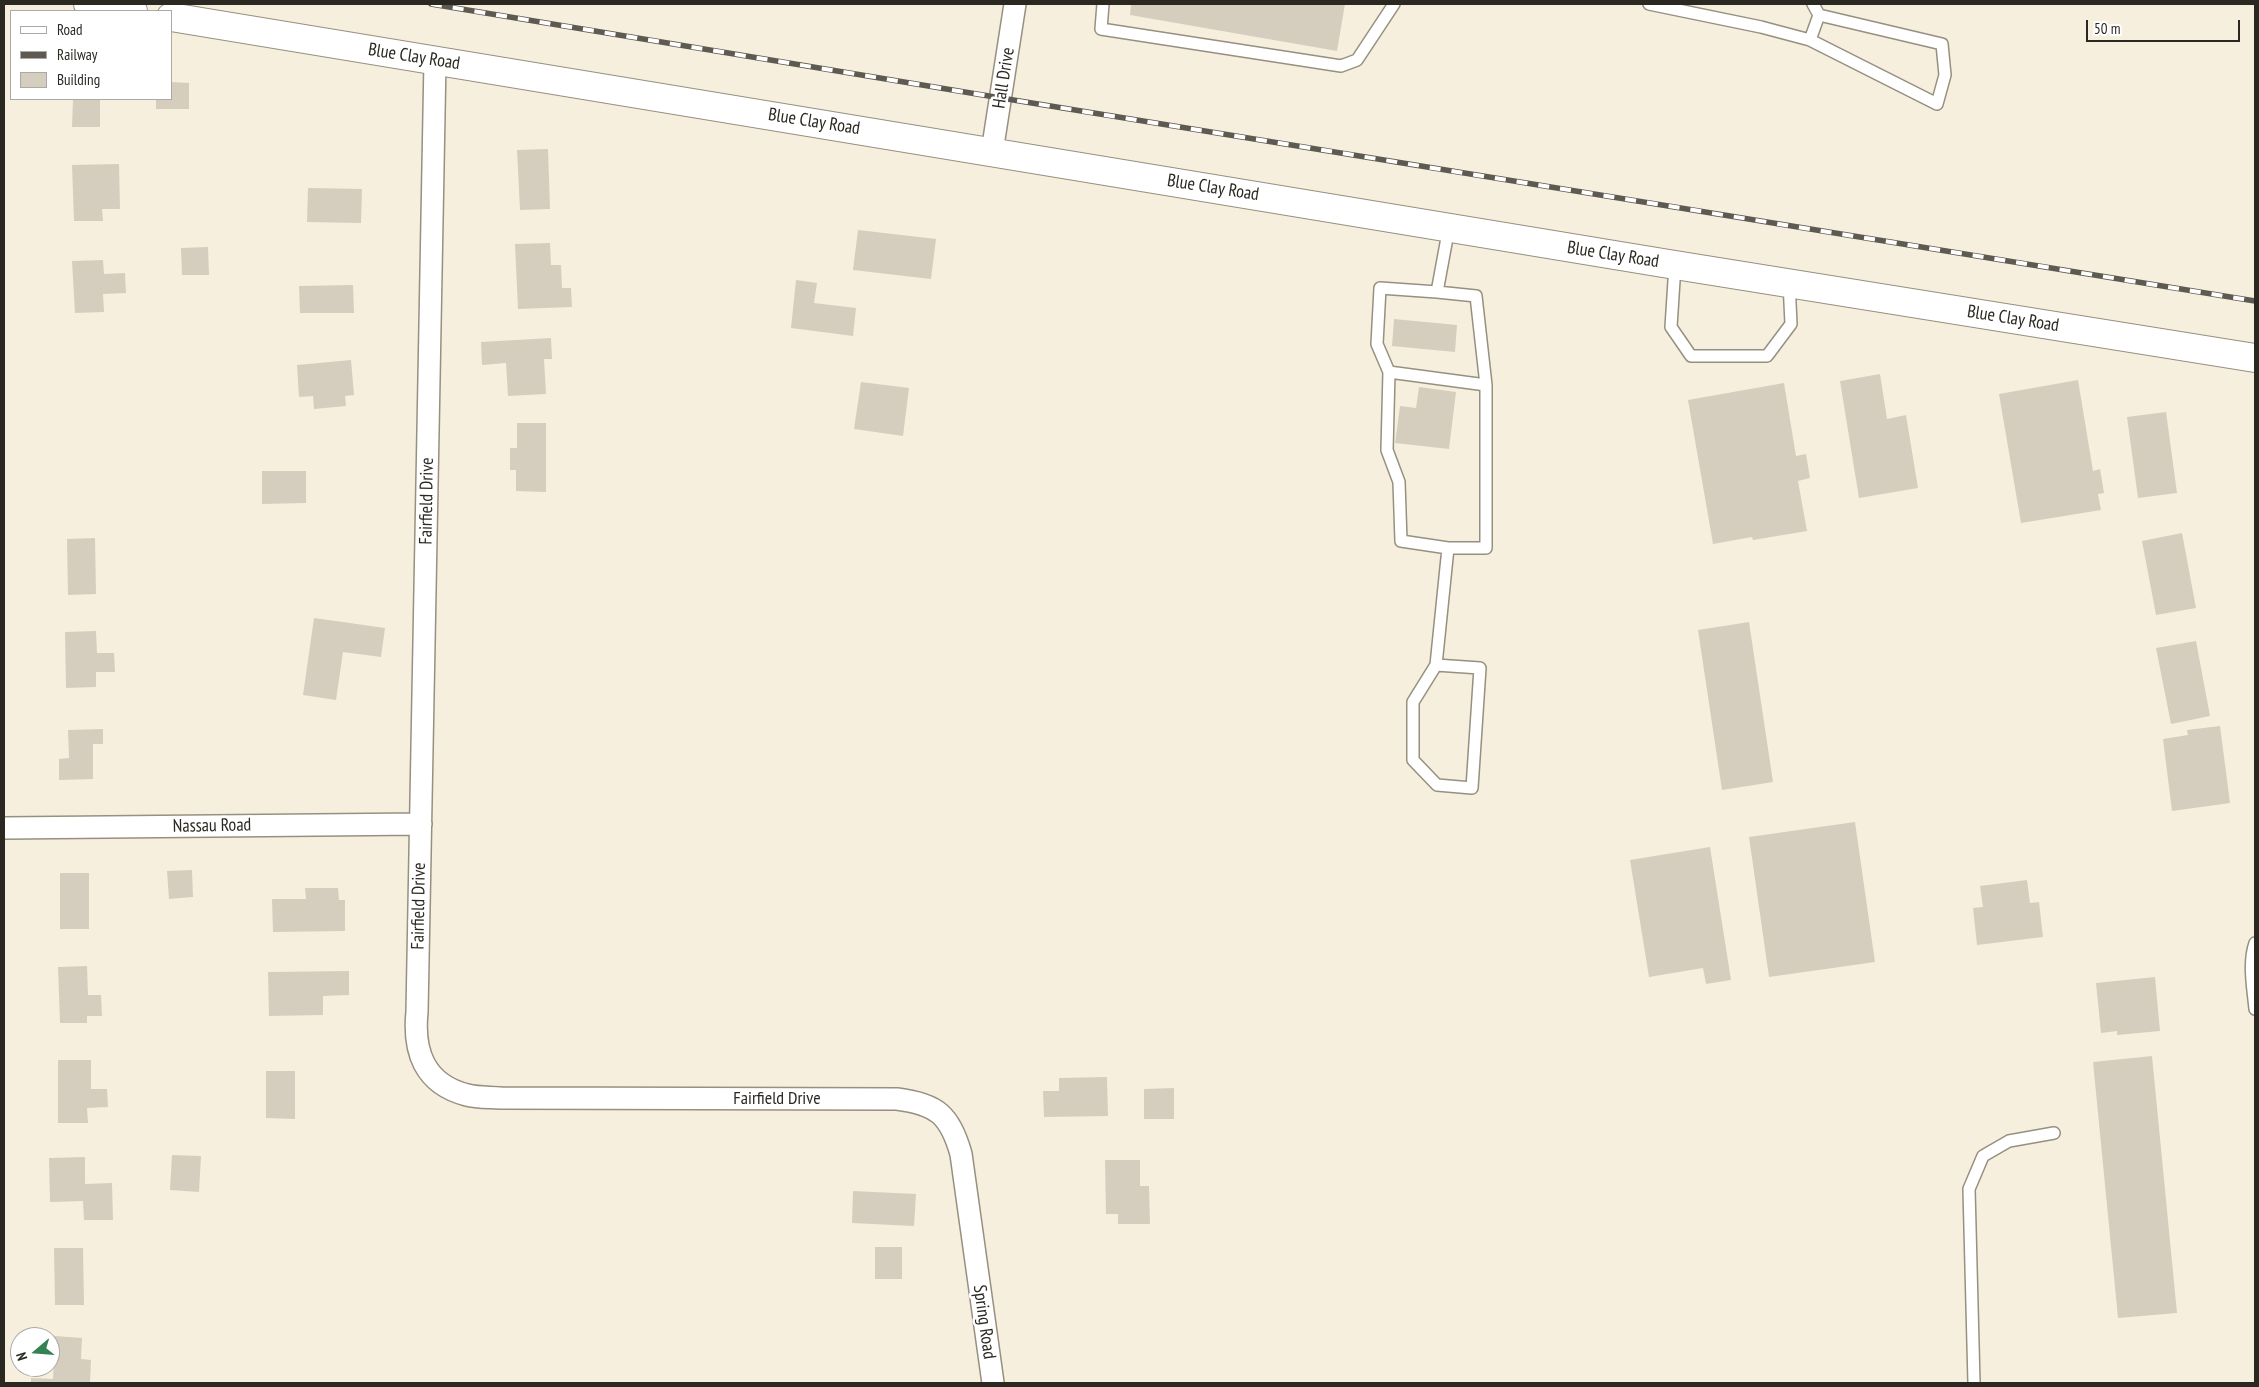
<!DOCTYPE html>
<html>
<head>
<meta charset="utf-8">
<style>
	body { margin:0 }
	#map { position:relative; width:2259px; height:1387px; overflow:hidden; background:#f6efde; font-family:"PT Sans Narrow",sans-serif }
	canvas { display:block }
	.frame { position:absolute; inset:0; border:5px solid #2b2822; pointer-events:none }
	.legend { position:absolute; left:10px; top:10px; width:162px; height:90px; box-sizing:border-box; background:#fff; border:1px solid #aaa9a7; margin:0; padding:6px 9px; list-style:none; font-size:15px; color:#2b2822 }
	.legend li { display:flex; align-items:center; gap:10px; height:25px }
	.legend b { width:25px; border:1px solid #aaa9a7 }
	.north { position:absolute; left:10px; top:1327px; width:50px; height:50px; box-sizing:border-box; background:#fff; border:1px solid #aaa9a7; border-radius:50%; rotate:252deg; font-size:14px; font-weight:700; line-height:20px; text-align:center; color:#2b2822 }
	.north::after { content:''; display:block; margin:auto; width:18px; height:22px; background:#348151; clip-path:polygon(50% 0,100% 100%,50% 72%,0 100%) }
	.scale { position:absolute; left:2086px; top:20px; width:154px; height:22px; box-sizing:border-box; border:2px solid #2b2822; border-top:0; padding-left:6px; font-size:15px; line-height:18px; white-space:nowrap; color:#2b2822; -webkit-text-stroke:4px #fff; paint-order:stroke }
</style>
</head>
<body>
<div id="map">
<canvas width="2259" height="1387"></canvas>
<div class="frame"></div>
<ul class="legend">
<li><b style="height:6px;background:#fff"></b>Road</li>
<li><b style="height:6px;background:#5e5a52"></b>Railway</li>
<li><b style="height:14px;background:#d5cebe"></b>Building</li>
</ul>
<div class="north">N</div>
<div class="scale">50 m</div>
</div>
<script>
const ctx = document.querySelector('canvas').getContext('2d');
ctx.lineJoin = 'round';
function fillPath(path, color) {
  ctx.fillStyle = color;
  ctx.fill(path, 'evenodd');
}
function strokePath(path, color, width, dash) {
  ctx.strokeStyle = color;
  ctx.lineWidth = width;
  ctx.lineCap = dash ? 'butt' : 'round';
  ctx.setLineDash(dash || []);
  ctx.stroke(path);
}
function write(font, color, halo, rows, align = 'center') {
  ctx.font = font + ' "PT Sans Narrow",sans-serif';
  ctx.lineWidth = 5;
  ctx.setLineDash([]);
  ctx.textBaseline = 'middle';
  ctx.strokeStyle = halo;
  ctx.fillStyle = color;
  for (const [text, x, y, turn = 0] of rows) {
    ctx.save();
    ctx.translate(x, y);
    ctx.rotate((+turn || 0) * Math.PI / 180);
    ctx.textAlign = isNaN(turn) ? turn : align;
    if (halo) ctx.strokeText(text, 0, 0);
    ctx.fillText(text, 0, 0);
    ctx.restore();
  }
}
fillPath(new Path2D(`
	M1131,4H1345L1337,51L1130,15Z
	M171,82L189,83V109H156V99H171Z
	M73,99H100V127H72Z
	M548,149L550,209L520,210L517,150Z
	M119,164L120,209H102L103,221H74L72,165Z
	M308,188L362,189L361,223L307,222Z
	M858,230L936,239L931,279L853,270Z
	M550,243L551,265H561L562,288H571L572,307L518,309L515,244Z
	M208,247L209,275H182L181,248Z
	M103,260L104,274L125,273L126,293L103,294L104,312L75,313L72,261Z
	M796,280L817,283L814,303L856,308L853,336L791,328Z
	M353,285L354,313H300L299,286Z
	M1394,319L1457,325L1455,352L1392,346Z
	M551,338L552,359H544L546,394L508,396L506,363L482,365L481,342Z
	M351,360L354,395L345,396L346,406L314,409L313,396L299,397L297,365Z
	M1880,374L1887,419L1906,415L1918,488L1859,498L1840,381Z
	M2078,380L2093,471L2100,469L2104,493L2098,494L2101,510L2021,523L1999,394Z
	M861,382L909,388L903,436L854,429Z
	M1784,383L1796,456L1806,454L1810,478L1798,481L1807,531L1753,540L1752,537L1713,544L1688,400Z
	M1419,387L1456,392L1449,449L1395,443L1400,406L1416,408Z
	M2166,412L2177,493L2138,498L2127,417Z
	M517,423H546V492L516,491V470H510V448H517Z
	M262,471H306V503L262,504Z
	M2182,533L2196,608L2156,615L2142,541Z
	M95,538L96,594L68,595L67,539Z
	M314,618L385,628L381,657L343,652L336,700L303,695Z
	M1749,622L1773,782L1722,790L1698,630Z
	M96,631L97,653H114L115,672H96V687L66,688L65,632Z
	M2196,641L2210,716L2171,724L2156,648Z
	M2220,726L2230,803L2172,811L2163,739L2188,735L2187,730Z
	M103,729V744H93V779L59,780V759L69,758L68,730Z
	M1855,822L1875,962L1769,977L1749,837Z
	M1710,847L1731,980L1706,984L1703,968L1649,977L1630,860Z
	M192,870L193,897L169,899L167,871Z
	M60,873H89V929H60Z
	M2027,880L2030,903L2039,902L2043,937L1977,945L1973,908L1983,907L1980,886Z
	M305,888H338L339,900H345V931L273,932L272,899H306Z
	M87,966L88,995H101L102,1016H87V1023H60L58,967Z
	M349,971V995L323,996V1015L269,1016L268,972Z
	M2155,977L2160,1031L2117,1035V1031L2101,1033L2096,983Z
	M2152,1056L2177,1313L2118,1318L2093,1062Z
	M58,1060H91V1089H107L108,1107L87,1108L88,1123H58Z
	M266,1071H295V1119L266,1118Z
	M1107,1077L1108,1116L1044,1117L1043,1091H1059V1078Z
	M1174,1088V1119H1144V1089Z
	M172,1155L201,1156L199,1192L170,1190Z
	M85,1157V1184L112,1183L113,1220H84L83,1201L50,1202L49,1158Z
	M1105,1160H1140V1186H1149L1150,1224H1118V1214H1106Z
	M853,1191L916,1194L914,1226L852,1223Z
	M875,1247H902V1279H875Z
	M54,1248H83L84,1305H55Z
	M55,1336L82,1338L81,1359L91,1360L90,1383H31V1378L53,1379Z`), '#d5cebe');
const lane = new Path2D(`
	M1103,4L1101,29L1341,66L1357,60L1394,4
	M1649,4L1761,27L1810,40L1937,104L1945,75L1942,44L1819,15
	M1810,40L1819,15L1813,4
	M1675,265L1671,327L1691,356H1767L1791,324L1789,282
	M1437,292L1476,296L1486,385L1389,372L1377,344L1380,288L1437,292L1449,227
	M1389,372L1387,450L1399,482L1401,541L1448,548H1486V385
	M1436,665L1480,668L1472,788L1437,785L1413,760V702L1436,665L1448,548
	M2255,943C2248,963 2253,988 2255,1009
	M1974,1383L1969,1189L1983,1156L2009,1141L2054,1133`);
const street = new Path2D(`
	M435,61L417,1012C413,1051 424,1084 467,1095C478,1098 490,1097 501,1098L897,1099C937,1104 950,1115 961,1154L993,1383
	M992,152L1015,4
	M4,828L421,824`);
const secondary = new Path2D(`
	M88,4L133,11
	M171,17L1675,265L2255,358`);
strokePath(lane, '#969080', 14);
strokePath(street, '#969080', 24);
strokePath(secondary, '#969080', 30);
strokePath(lane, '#fff', 11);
strokePath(street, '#fff', 21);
strokePath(secondary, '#fff', 28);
const rail = new Path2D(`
	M431,4L1001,98L2255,301`);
strokePath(rail, '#5e5a52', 5.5);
strokePath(rail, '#fff', 4, [11]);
write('18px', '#2b2822', '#fff', [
	["Blue Clay Road",414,57,9],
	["Hall Drive",1004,78,-81],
	["Blue Clay Road",814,122,9],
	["Blue Clay Road",1213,188,9],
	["Blue Clay Road",1613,255,9],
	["Blue Clay Road",2013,319,9],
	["Fairfield Drive",427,501,-89],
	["Nassau Road",212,826,-1],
	["Fairfield Drive",419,906,-89],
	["Fairfield Drive",777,1099],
	["Spring Road",984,1322,82]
]);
</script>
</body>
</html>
